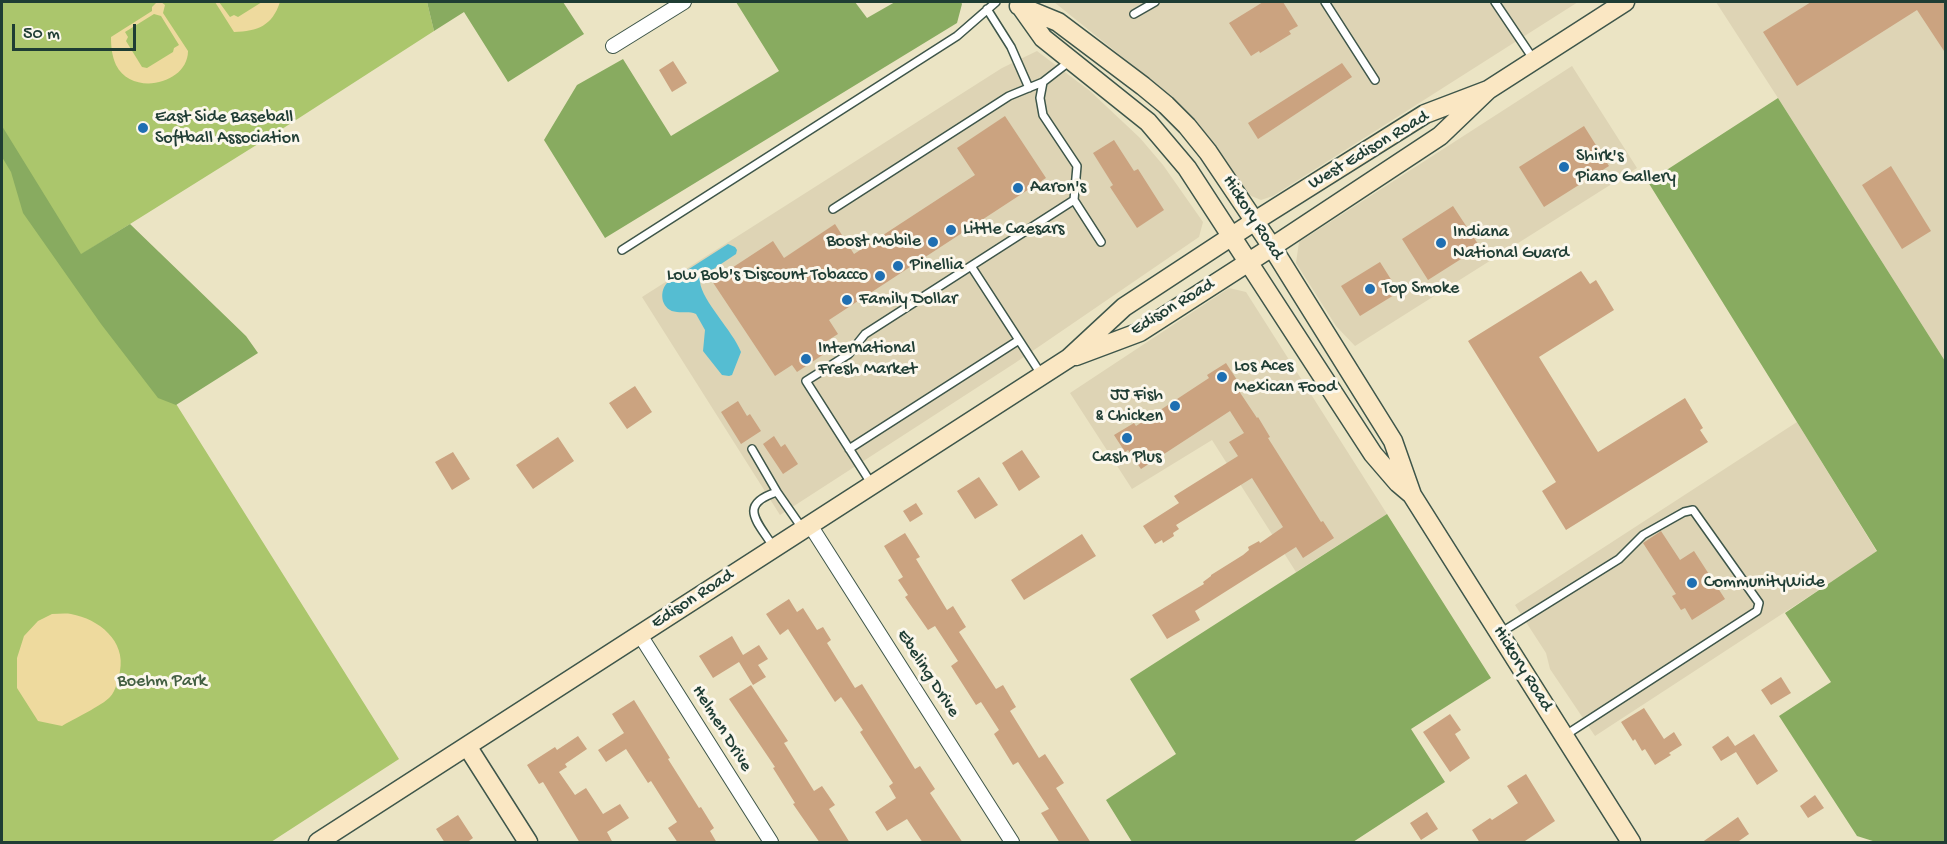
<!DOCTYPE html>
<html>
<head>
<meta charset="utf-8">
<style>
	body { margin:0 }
	#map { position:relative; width:1947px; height:844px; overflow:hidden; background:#ebe4c4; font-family:"Gochi Hand",sans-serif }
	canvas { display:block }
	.frame { position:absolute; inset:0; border:3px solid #1f3d34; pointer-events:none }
	.scale { position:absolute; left:12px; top:24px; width:124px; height:27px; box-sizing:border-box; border:3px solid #1f3d34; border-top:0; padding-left:8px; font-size:18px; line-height:21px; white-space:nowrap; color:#1f3d34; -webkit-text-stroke:4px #fbf7ec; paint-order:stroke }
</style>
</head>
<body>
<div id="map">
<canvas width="1947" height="844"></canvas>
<div class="frame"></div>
<div class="scale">50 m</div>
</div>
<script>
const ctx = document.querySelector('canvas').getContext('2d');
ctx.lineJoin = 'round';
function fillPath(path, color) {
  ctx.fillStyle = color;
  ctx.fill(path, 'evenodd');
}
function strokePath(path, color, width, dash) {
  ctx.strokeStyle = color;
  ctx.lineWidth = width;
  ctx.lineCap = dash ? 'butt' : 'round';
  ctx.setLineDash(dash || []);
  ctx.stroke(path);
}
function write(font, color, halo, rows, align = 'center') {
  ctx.font = font + ' "Gochi Hand",sans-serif';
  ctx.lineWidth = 6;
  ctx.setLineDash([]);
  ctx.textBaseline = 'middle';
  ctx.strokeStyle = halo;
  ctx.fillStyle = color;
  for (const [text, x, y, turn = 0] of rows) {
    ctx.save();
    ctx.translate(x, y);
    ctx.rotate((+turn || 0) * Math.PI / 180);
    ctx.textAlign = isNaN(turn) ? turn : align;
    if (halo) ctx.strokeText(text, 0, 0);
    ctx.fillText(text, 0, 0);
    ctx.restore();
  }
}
fillPath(new Path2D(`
	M1054,2H1578L1273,196L1261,200L1249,195L1211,140L1192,116L1167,93Z
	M1716,2H1945V361L1778,98Z
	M1037,51L1090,91L1140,138L1163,165L1203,222L1199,237L1015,363L780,515L642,297L1002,68Z
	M1572,66L1637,168L1355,346L1336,326L1296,263L1299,242Z
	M1229,288L1246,292L1387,514L1296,572L1212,440L1132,489L1070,393Z
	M1797,422L1877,552L1595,736L1550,669L1546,653L1515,605Z`), '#ded4b5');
fillPath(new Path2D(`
	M2,2H427L434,31L282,129L82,254L399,759L271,842H2Z`), '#abc66c');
fillPath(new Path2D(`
	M427,2H563L584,34L508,82L464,12L434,31Z
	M736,2H855L867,18L895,2H961L962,4L957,23L605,238L544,140L577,85L623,59L671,136L779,71Z
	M1778,98L1945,361V842H1876L1857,836L1779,716L1831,682L1785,613L1877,551L1648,182Z
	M2,126L81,254L130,224L246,336L258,353L176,405L158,398L101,324L23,213L11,172L2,157Z
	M1387,514L1491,678L1411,729L1445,782L1353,842H1132L1106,800L1176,754L1130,679Z`), '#88ab60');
fillPath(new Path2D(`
	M157,2H161L165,5L163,13L188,51C188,84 132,97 116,65C112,56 111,47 111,37L152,11V7ZM154,14L161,16L179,45L174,48L173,52L147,68L142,67L126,41L128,37L125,32Z
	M215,2H219L230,17L234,15L238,17L262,2H280C272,26 258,31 234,32Z
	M52,614C58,614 65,613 71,614C99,619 126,641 120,671C118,679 116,691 110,697C103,705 72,720 62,726L38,721L17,688V658L24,636L38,621Z`), '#eeda9e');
fillPath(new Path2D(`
	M728,244L735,247L737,250L736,254L709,272L700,282C702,301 733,331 741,352L732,375L729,376L722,375L703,351L705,330L696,314C689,311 684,313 677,312C662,311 658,293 667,283Z`), '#55bdd2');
fillPath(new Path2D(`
	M1263,2H1283L1298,26L1289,31L1291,34L1260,53L1259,51L1251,56L1229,23Z
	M1811,2H1946V54L1917,10L1797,86L1763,32Z
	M673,61L687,83L672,92L659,70Z
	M1342,63L1352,77L1258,139L1248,123Z
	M1005,116L1046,178L829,320L838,334L819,346L824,354L797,372L792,365L775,376L712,281L773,241L784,258L835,224L854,254L975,175L957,148Z
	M1584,126L1609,166L1544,207L1519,167Z
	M1114,140L1134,171L1138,169L1164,210L1137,228L1110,187L1113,185L1093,153Z
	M1891,166L1931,231L1902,249L1862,185Z
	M1453,206L1480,247L1428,280L1402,239Z
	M1380,262L1399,292L1360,316L1341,286Z
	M1581,271L1590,284L1596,280L1614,310L1539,357L1598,452L1685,398L1703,428L1700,430L1708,442L1566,530L1542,491L1556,482L1468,341Z
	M1226,363L1237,380L1233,382L1257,418L1258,417L1270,437L1268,438L1321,522L1323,521L1334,538L1303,558L1296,547L1195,611L1200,620L1167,639L1152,615L1204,584L1203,582L1211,576V575L1243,555L1249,550L1248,547L1259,541L1260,543L1283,527L1252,478L1176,525L1179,529L1173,533L1174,536L1163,543L1162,540L1155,544L1143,526L1179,503L1174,496L1238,456L1229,442L1244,433L1230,411L1141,469L1128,450L1125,452L1114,435L1134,423L1136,426L1209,378L1207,375Z
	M635,386L652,412L627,429L609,403Z
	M738,401L747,416L750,414L761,431L741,444L721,412Z
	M774,436L781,447L785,444L798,464L783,474L763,444Z
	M558,437L574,461L533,489L516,465Z
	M1022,450L1040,477L1019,491L1002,463Z
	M453,452L470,479L452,490L435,462Z
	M979,477L998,505L975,519L957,491Z
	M916,503L923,514L910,522L903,511Z
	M1661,531L1680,560L1694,551L1725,599L1692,620L1685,608L1681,610L1672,596L1676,594L1643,543Z
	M905,533L920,557L916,559L947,610L953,606L966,627L959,632L996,689L1003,685L1016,707L1010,711L1039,758L1045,754L1064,783L1056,788L1091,843H1060L1041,813L1049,809L1018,762L1013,765L994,734L999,730L981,702L976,705L951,666L958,661L935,626L928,630L905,597L908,595L898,580L903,577L884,546Z
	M1082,534L1096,556L1024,600L1011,580Z
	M789,599L797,612L803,608L817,630L823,627L831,640L827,643L855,688L862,684L915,769L920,766L935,789L930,793L963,843H923L907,819L887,831L875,812L896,798L889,786L893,783L860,732L863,730L841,697L835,702L788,629L780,635L766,614Z
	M732,636L743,655L759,645L768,659L758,665L766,677L753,685L739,662L713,678L699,656Z
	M1781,677L1791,693L1771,705L1761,690Z
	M751,685L788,741L784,743L814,791L822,786L835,805L829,809L850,843H820L793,804L795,803L773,768L775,767L729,699Z
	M634,700L670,758L668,759L699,808L701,807L714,828L710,831L717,843H678L668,828L677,822L651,781L648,783L626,749L606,762L598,750L624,733L612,714Z
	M1644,708L1664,739L1674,732L1682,745L1669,753L1671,755L1655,765L1645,749L1642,751L1635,739L1633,741L1621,722Z
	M1450,714L1461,730L1455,734L1470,758L1450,772L1423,732Z
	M1754,734L1778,771L1757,785L1736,752L1721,761L1712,747L1728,736L1735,746Z
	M578,736L587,749L565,764L567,767L559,772L575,795L586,788L603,814L620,804L629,818L607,832L613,843H580L543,782L539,784L527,765L555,747L557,750Z
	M1526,774L1555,821L1522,843H1480L1472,830L1490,818L1492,820L1518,803L1507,786Z
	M1815,795L1824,808L1808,818L1800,806Z
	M1427,812L1438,829L1421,840L1410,823Z
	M458,815L473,838L466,843H445L436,829Z
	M1738,817L1749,834L1736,843H1701Z`), '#cba380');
const lane = new Path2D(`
	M1325,2L1375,80
	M1495,2L1534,60
	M987,9L1011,47L1029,88
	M1134,14L1155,2
	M1074,200L1101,242
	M833,209L1009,96L1043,82
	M622,250L957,36L996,2
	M971,266L1041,374
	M752,449L777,492
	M849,449L1019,340
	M871,483L806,381L849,354L865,334L1074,200L1077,166L1043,115L1040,98L1043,82L1070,61
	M774,548C759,523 736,505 777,492L802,528
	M1500,633L1619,559L1643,535L1684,512L1693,510L1759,603L1757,611L1564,736`);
const street = new Path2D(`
	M613,46L684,2
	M810,525L1012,842
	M640,635L771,842`);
const secondary = new Path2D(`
	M1019,6L1058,22L1143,86L1166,105L1187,126L1208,152L1272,247L1393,441L1412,495L1631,842
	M1021,7L1043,38L1148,122L1187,168L1373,454L1398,483L1411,494
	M1076,356L1140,332L1272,247L1440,136L1488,90L1625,2
	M467,746L528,842
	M318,842L1069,358L1124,307L1255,221L1425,114L1488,90`);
strokePath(lane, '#3e564a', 10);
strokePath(street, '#3e564a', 16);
strokePath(secondary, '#3e564a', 21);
strokePath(lane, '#fff', 7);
strokePath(street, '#fff', 14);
strokePath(secondary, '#fae7c3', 18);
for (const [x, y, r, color] of [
	[143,128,6,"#1f6fb2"],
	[1564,167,6,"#1f6fb2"],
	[1018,188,6,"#1f6fb2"],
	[951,230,6,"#1f6fb2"],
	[933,242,6,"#1f6fb2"],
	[1441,243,6,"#1f6fb2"],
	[898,266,6,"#1f6fb2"],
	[880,276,6,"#1f6fb2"],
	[1370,289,6,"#1f6fb2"],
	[847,300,6,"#1f6fb2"],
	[806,359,6,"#1f6fb2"],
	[1222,377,6,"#1f6fb2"],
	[1175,406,6,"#1f6fb2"],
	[1127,438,6,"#1f6fb2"],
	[1692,583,6,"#1f6fb2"]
]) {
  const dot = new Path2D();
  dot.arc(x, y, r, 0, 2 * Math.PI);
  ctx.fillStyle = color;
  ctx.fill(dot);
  strokePath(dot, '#fbf7ec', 2);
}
write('18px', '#1f3d34', '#fbf7ec', [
	["East Side Baseball",155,118],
	["Softball Association",155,139],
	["Shirk's",1576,157],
	["Piano Gallery",1576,178],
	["Aaron's",1030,188],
	["Little Caesars",963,230],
	["Indiana",1453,233],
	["National Guard",1453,254],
	["Boost Mobile",921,242,"right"],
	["Pinellia",910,266],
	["Low Bob's Discount Tobacco",868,276,"right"],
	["Top Smoke",1382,289],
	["Family Dollar",859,300],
	["International",818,349],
	["Fresh Market",818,370],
	["Los Aces",1234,367],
	["Mexican Food",1234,388],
	["JJ Fish",1163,396,"right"],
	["& Chicken",1163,417,"right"],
	["Cash Plus",1127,458,"center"],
	["CommunityWide",1704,583]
], 'left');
write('18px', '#1f3d34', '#fbf7ec', [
	["West Edison Road",1369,151,-31],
	["Hickory Road",1252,218,57],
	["Edison Road",1173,308,-31],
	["Edison Road",693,600,-33],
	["Hickory Road",1522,669,58],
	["Ebeling Drive",927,674,57],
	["Helmen Drive",721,729,58]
]);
write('18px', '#425f42', '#fbf7ec', [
	["Boehm Park",162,682]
]);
</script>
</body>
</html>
